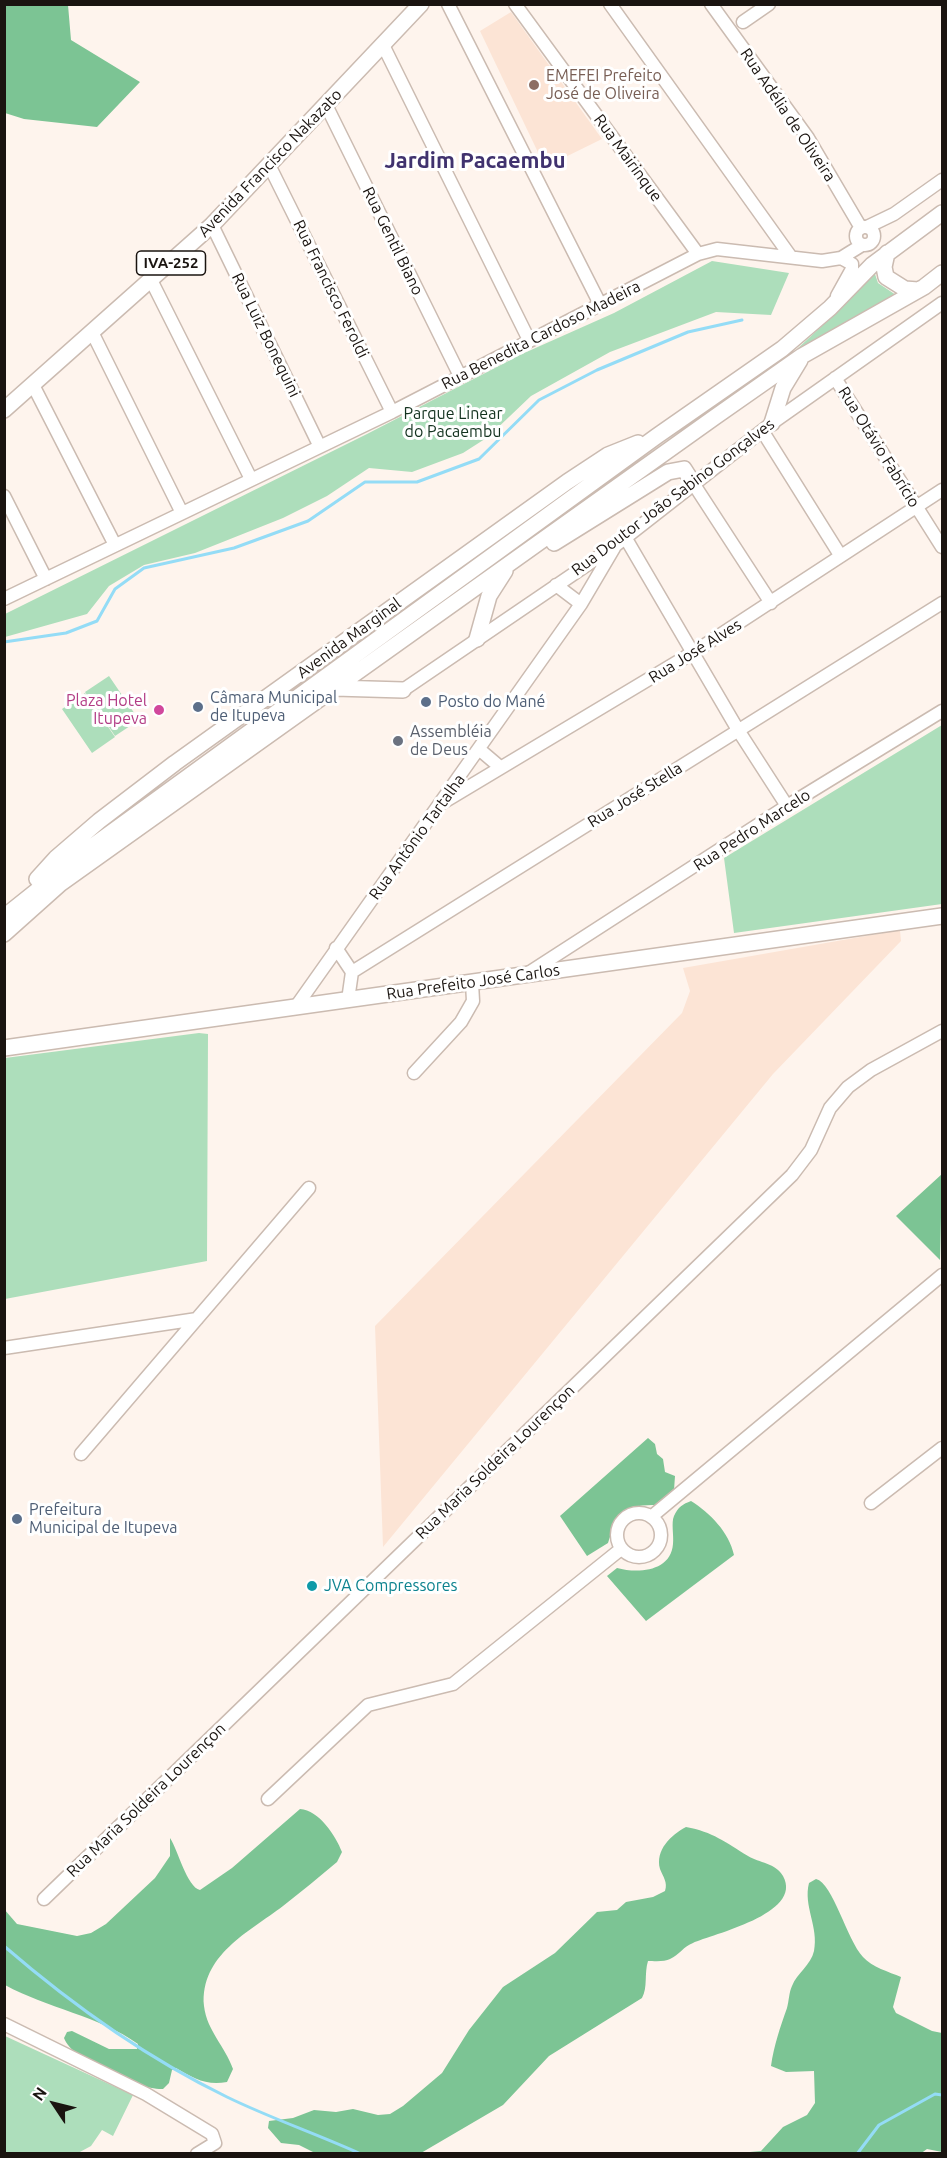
<!DOCTYPE html>
<html>
<head>
<meta charset="utf-8">
<style>
	body { margin:0 }
	#map { position:relative; width:947px; height:2158px; overflow:hidden; background:#fef4ed; font-family:Ubuntu,sans-serif }
	canvas { display:block }
	.frame { position:absolute; inset:0; border:6px solid #1a1410; pointer-events:none }
	.north { position:absolute; left:24px; top:2074px; width:60px; height:60px; -webkit-text-stroke:4px #fff; paint-order:stroke; rotate:305deg; font-size:16px; font-weight:700; line-height:24px; text-align:center; color:#1a1410 }
	.north::after { content:''; display:block; margin:auto; width:21px; height:27px; background:#1a1410; clip-path:polygon(50% 0,100% 100%,50% 72%,0 100%) }
</style>
</head>
<body>
<div id="map">
<canvas width="947" height="2158"></canvas>
<div class="frame"></div>
<div class="north">N</div>
</div>
<script>
const ctx = document.querySelector('canvas').getContext('2d');
ctx.lineJoin = 'round';
function fillPath(path, color) {
  ctx.fillStyle = color;
  ctx.fill(path, 'evenodd');
}
function strokePath(path, color, width, dash) {
  ctx.strokeStyle = color;
  ctx.lineWidth = width;
  ctx.lineCap = dash ? 'butt' : 'round';
  ctx.setLineDash(dash || []);
  ctx.stroke(path);
}
function write(font, color, halo, rows, align = 'center') {
  ctx.font = font + ' Ubuntu,sans-serif';
  ctx.lineWidth = 6;
  ctx.setLineDash([]);
  ctx.textBaseline = 'middle';
  ctx.strokeStyle = halo;
  ctx.fillStyle = color;
  for (const [text, x, y, turn = 0] of rows) {
    ctx.save();
    ctx.translate(x, y);
    ctx.rotate((+turn || 0) * Math.PI / 180);
    ctx.textAlign = isNaN(turn) ? turn : align;
    if (halo) ctx.strokeText(text, 0, 0);
    ctx.fillText(text, 0, 0);
    ctx.restore();
  }
}
fillPath(new Path2D(`
	M511,12L602,139L545,167L480,31Z
	M900,930L901,941L773,1074L383,1547L375,1326L682,1013L690,991L683,968Z`), '#fce4d5');
fillPath(new Path2D(`
	M712,261L789,273L771,315L716,312L610,352L531,396L488,437L463,453L412,472L369,468L327,496L283,518L195,553L144,565L109,586L87,614L5,637V614L367,434L522,354L614,313Z
	M874,271L878,283L896,295L797,349L836,313Z
	M109,676L139,720L115,736L85,692Z
	M85,693L115,737L92,753L62,709Z
	M942,725V904L734,933L724,858Z
	M199,1033L208,1034L207,1261L5,1299V1058Z
	M5,2036L133,2095L113,2136L102,2130L91,2146L78,2153H5Z`), '#addebb');
fillPath(new Path2D(`
	M5,4L68,5L71,40L140,82L97,127L24,119L5,113Z
	M942,1174L940,1260L896,1216Z
	M648,1438L655,1444L657,1454L663,1459L665,1472L675,1476L674,1490L656,1505C624,1504 617,1515 608,1543L587,1556L560,1516Z
	M691,1501C710,1513 729,1532 734,1555L646,1621L607,1576L617,1568C639,1574 671,1571 673,1544C674,1535 671,1523 674,1516C678,1507 683,1504 691,1501Z
	M300,1809C319,1810 336,1836 342,1852L337,1862C319,1877 301,1892 283,1906C249,1932 200,1955 204,2006C207,2031 225,2046 233,2069L227,2082C206,2086 193,2078 176,2068L172,2070L169,2083L163,2089C139,2090 73,2062 64,2038L67,2032L72,2031L109,2049H137L138,2044C99,2016 47,2008 5,1985L4,1909L17,1924L77,1936L91,1933L106,1924L155,1878L170,1856V1838C178,1850 187,1887 200,1890L232,1868Z
	M686,1827C713,1832 725,1842 748,1856C759,1863 776,1863 783,1876C804,1914 712,1934 693,1943C684,1946 679,1955 670,1959C665,1962 654,1961 648,1961C644,1974 648,1987 642,1998L549,2056L503,2105L421,2153H315L299,2145L281,2143L268,2128L269,2121L293,2118L314,2110L336,2112L353,2109L378,2115L390,2114L403,2106L442,2073L469,2030L503,1987L555,1953L597,1912L617,1910L626,1902L653,1897L665,1891C668,1882 663,1877 660,1869C655,1850 671,1835 686,1827Z
	M816,1879C833,1883 847,1940 863,1957C872,1967 889,1972 901,1977L893,2007L896,2013L932,2031L942,2033V2152L927,2149L920,2154L739,2153L761,2151L783,2127L807,2115L815,2103L814,2071L786,2072L771,2066C774,2045 780,2028 787,2008C789,2001 789,1992 792,1986C797,1973 811,1965 814,1951C819,1927 803,1906 809,1883Z`), '#7cc494');
strokePath(new Path2D(`
	M4,642L66,633L97,621L115,589L144,568L234,548L308,521L365,482H417L479,459L539,400L597,370L688,332L742,320
	M4,1946C71,2004 147,2058 227,2097C270,2118 317,2134 361,2154
	M857,2154L879,2125L935,2094L942,2095`), '#94dcf6', 3);
const minor = new Path2D(`
	M448,4L600,304
	M515,4L698,254
	M610,4L791,257
	M711,4L808,138L861,228
	M743,22L769,4
	M383,45L529,340
	M326,105L460,376
	M270,167L392,412
	M212,225L319,445
	M867,227L894,214L942,180
	M856 236a9 9 0 1 1 18 0a9 9 0 1 1-18 0Z
	M151,280L251,479
	M837,296L852,269V264L841,258
	M92,332L182,513
	M835,378L942,547
	M33,385L115,545
	M763,432L840,555
	M693,483L771,603
	M4,496L46,579
	M625,537L738,730L787,806
	M556,585L581,604
	M4,599L392,412L698,254L717,249L822,261L841,258L862,245
	M403,690L616,545L772,423L942,303
	M480,750L500,767
	M442,803L694,652L942,490
	M336,948L352,972
	M530,972L787,806L942,711
	M348,1000L352,972L942,603
	M295,1008L581,604L614,548
	M414,1073L461,1022L473,1001L472,983
	M4,1348L197,1319
	M81,1454L309,1188
	M871,1503L942,1448
	M617 1535a22 22 0 1 1 44 0a22 22 0 1 1-44 0Z
	M651,1517L942,1275
	M268,1799L368,1705L453,1684L621,1549
	M44,1899L792,1175L811,1150L830,1108L848,1087L871,1070L942,1031
	M4,2024L146,2094L212,2134L215,2143L197,2154`);
const major = new Path2D(`
	M887,253L884,267L886,277L905,289L918,290
	M4,410L212,225L421,4
	M772,423L783,388L800,360
	M554,543L668,472L684,469L693,483
	M477,639L489,596L505,571
	M335,688L403,690
	M37,879L56,858L99,821L175,763L567,482L608,455L638,443
	M4,917L94,845L657,436L782,349L830,308L872,265L942,213
	M4,934L60,884L715,417L802,356L924,287L942,273
	M4,1048L942,916`);
strokePath(minor, '#cbbbb1', 15);
strokePath(major, '#cbbbb1', 18);
strokePath(minor, '#fff', 12);
strokePath(major, '#fff', 15);
for (const [x, y, r, color] of [
	[534,85,6,"#8d6e63"],
	[426,702,6,"#5c6f8a"],
	[198,707,6,"#5c6f8a"],
	[159,710,6,"#d1479c"],
	[398,741,6,"#6b7280"],
	[17,1519,6,"#5c6f8a"],
	[312,1586,6,"#0f9aa8"]
]) {
  const dot = new Path2D();
  dot.arc(x, y, r, 0, 2 * Math.PI);
  ctx.fillStyle = color;
  ctx.fill(dot);
  strokePath(dot, '#fff', 2);
}
for (const [x, y, w] of [
	[171,263,69]
]) {
  const box = new Path2D();
  box.roundRect(x - w / 2, y - 12, w, 24, 4.5);
  ctx.fillStyle = '#fff';
  ctx.fill(box);
  strokePath(box, '#1a1410', 1.5);
}
write('bold 15px', '#1a1410', null, [
	["IVA-252",171,263]
]);
write('16px', '#785e54', '#fff', [
	["EMEFEI Prefeito",546,76],
	["José de Oliveira",546,94]
], 'left');
write('16px', '#1a1410', '#fff', [
	["Rua Adélia de Oliveira",788,115,56],
	["Rua Mairinque",628,158,54],
	["Avenida Francisco Nakazato",270,163,-46],
	["Rua Gentil Biano",393,241,64],
	["Rua Francisco Feroldi",331,289,64],
	["Rua Luiz Bonequini",266,335,64],
	["Rua Benedita Cardoso Madeira",541,335,-27],
	["Rua Otávio Fabrício",879,447,58],
	["Rua Doutor João Sabino Gonçalves",673,497,-37],
	["Avenida Marginal",349,638,-36],
	["Rua José Alves",695,651,-32],
	["Rua José Stella",635,795,-32],
	["Rua Pedro Marcelo",752,830,-33],
	["Rua Antônio Tartalha",417,837,-54],
	["Rua Prefeito José Carlos",473,982,-8],
	["Rua Maria Soldeira Lourençon",495,1462,-44],
	["Rua Maria Soldeira Lourençon",146,1800,-44]
]);
write('16px', '#13321f', '#fff', [
	["Parque Linear",453,414],
	["do Pacaembu",453,432]
]);
write('16px', '#4e5e75', '#fff', [
	["Câmara Municipal",210,698],
	["de Itupeva",210,716],
	["Posto do Mané",438,702],
	["Prefeitura",29,1510],
	["Municipal de Itupeva",29,1528]
], 'left');
write('16px', '#b23c85', '#fff', [
	["Plaza Hotel",147,701],
	["Itupeva",147,719]
], 'right');
write('16px', '#5b616d', '#fff', [
	["Assembléia",410,732],
	["de Deus",410,750]
], 'left');
write('16px', '#0d838f', '#fff', [
	["JVA Compressores",324,1586]
], 'left');
write('bold 22px', '#40326e', '#fff', [
	["Jardim Pacaembu",475,161]
]);
</script>
</body>
</html>
